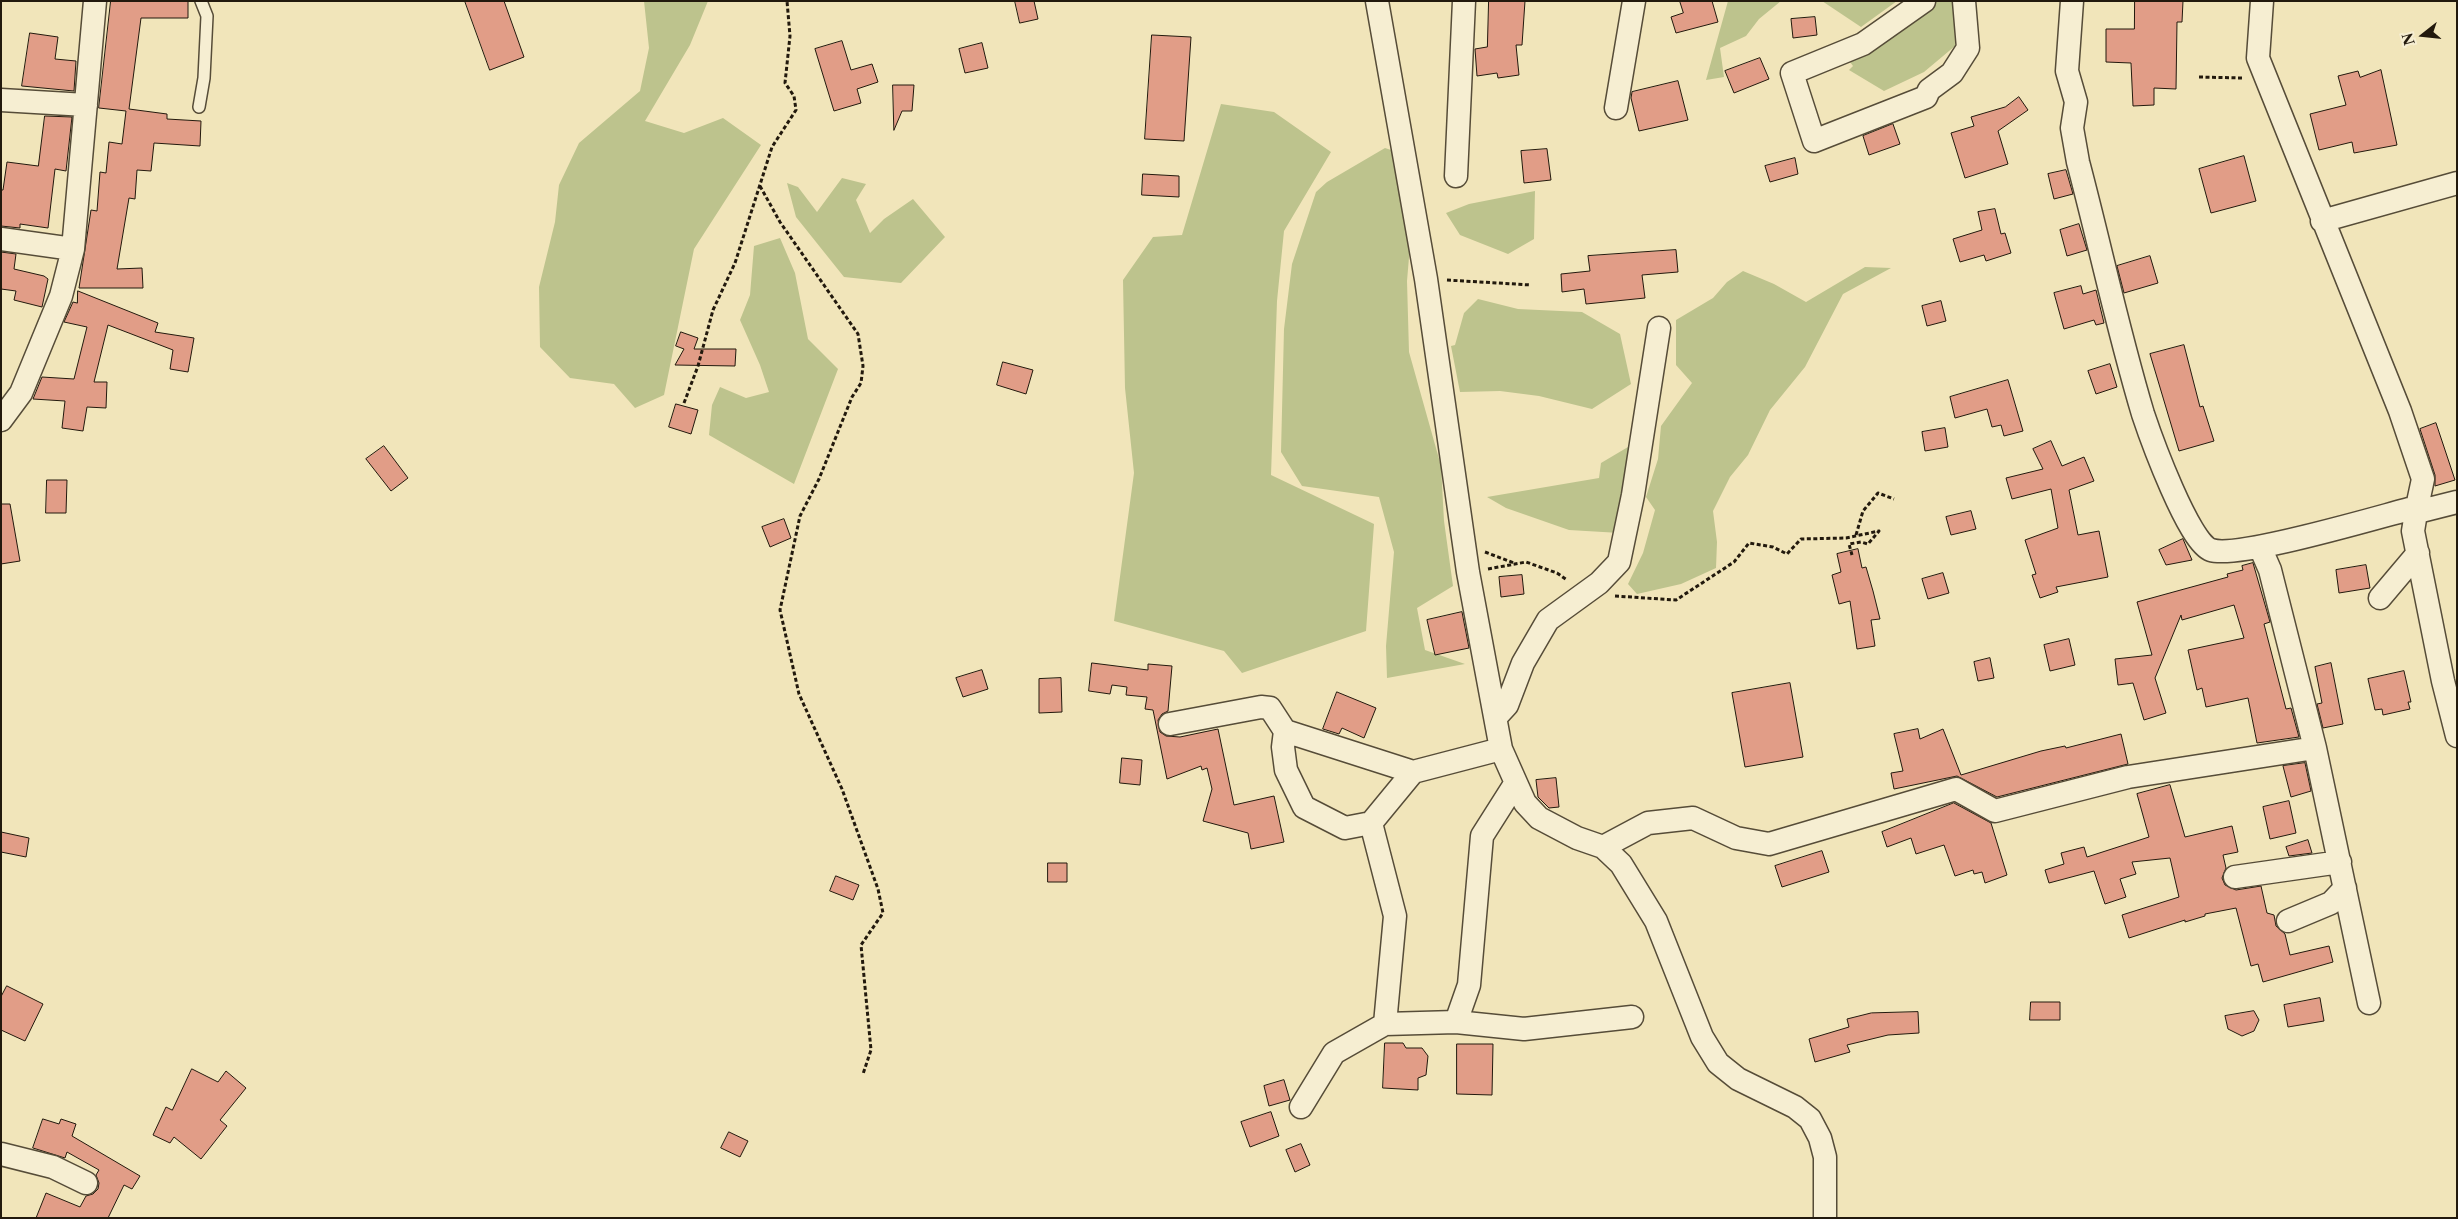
<!DOCTYPE html>
<html>
<head>
<meta charset="utf-8">
<style>
	body { margin:0 }
	#map { position:relative; width:2458px; height:1219px; overflow:hidden; background:#f1e5ba; font-family:"Libre Caslon Text",serif }
	canvas { display:block }
	.frame { position:absolute; inset:0; border:2px solid #22190d; pointer-events:none }
	.north { position:absolute; left:2398px; top:10px; width:50px; height:50px; -webkit-text-stroke:4px #f6eed2; paint-order:stroke; rotate:254deg; font-size:14px; font-weight:700; line-height:20px; text-align:center; color:#22190d }
	.north::after { content:''; display:block; margin:auto; width:18px; height:22px; background:#22190d; clip-path:polygon(50% 0,100% 100%,50% 72%,0 100%) }
</style>
</head>
<body>
<div id="map">
<canvas width="2458" height="1219"></canvas>
<div class="frame"></div>
<div class="north">N</div>
</div>
<script>
const ctx = document.querySelector('canvas').getContext('2d');
ctx.lineJoin = 'round';
function fillPath(path, color) {
  ctx.fillStyle = color;
  ctx.fill(path, 'evenodd');
}
function strokePath(path, color, width, dash) {
  ctx.strokeStyle = color;
  ctx.lineWidth = width;
  ctx.lineCap = dash ? 'butt' : 'round';
  ctx.setLineDash(dash || []);
  ctx.stroke(path);
}
fillPath(new Path2D(`
	M644,1H708L690,45L645,121L684,133L723,118L761,145L694,249L664,395L635,408L614,384L570,378L540,347L539,287L555,222L559,185L579,143L640,91L649,48Z
	M1728,1H1781L1759,19L1746,36L1720,48L1724,77L1706,80Z
	M1822,1H1897L1861,27Z
	M1935,1H1954L1955,46L1924,72L1884,91L1849,70L1853,66L1847,58Z
	M1221,104L1274,112L1331,152L1284,231L1277,301L1271,475L1374,524L1366,631L1242,673L1224,651L1114,621L1134,473L1125,388L1123,280L1153,237L1182,235Z
	M1385,148L1403,154L1411,234L1407,281L1409,352L1441,466L1444,521L1453,586L1417,608L1425,650L1465,664L1387,678L1386,646L1394,552L1379,497L1302,486L1281,452L1284,329L1292,264L1316,192L1327,182Z
	M842,178L866,184L856,200L870,233L884,219L913,199L945,237L901,283L844,277L796,217L787,183L798,187L817,212Z
	M1535,191L1534,239L1508,254L1460,235L1446,213L1469,204Z
	M780,238L795,273L808,339L838,369L794,484L709,435L712,405L720,387L746,398L769,392L760,365L740,320L750,295L754,246Z
	M1865,267L1891,268L1843,294L1805,367L1770,410L1748,455L1730,477L1713,511L1717,542L1716,568L1681,584L1637,594L1628,584L1643,553L1655,510L1646,497L1658,459L1661,426L1692,383L1676,365V320L1713,298L1727,282L1743,271L1774,284L1806,302Z
	M1478,299L1518,309L1582,312L1620,334L1631,384L1592,409L1539,396L1500,391L1460,392L1451,346L1455,345L1464,313Z
	M1628,447L1634,491L1620,533L1569,530L1506,508L1487,497L1599,478L1601,463Z`), '#bdc38d');
const building = new Path2D(`
	M111,1H188V18H141L129,109L167,114V119L201,121L200,146L154,143L151,171L137,170L135,199L129,198L117,269L142,268L143,288H79L91,210L97,211L100,172L106,173L109,142L122,144L126,111L99,108Z
	M465,1H504L524,57L490,70Z
	M1015,1H1034L1038,19L1020,23Z
	M1489,1H1525L1522,45H1516L1519,75L1498,78L1497,73L1477,76L1475,49L1487,47Z
	M1680,1H1712L1718,22L1676,33L1671,17L1683,13Z
	M2135,1H2183L2182,22H2177L2176,89L2154,88V105L2133,106L2131,63L2106,62V29H2134Z
	M1815,17L1817,35L1793,38L1791,19Z
	M30,33L58,37L55,59L76,61L74,91L22,86Z
	M1152,35L1191,37L1184,141L1145,139Z
	M842,41L851,70L872,64L878,82L857,89L861,103L834,111L815,49Z
	M982,43L988,68L965,73L959,49Z
	M1760,58L1769,79L1734,93L1725,71Z
	M2381,70L2397,145L2354,153L2352,142L2319,150L2310,114L2346,105L2338,76L2358,71L2360,77Z
	M1678,81L1688,120L1639,131L1631,98L1632,92Z
	M893,85H914L912,111H902L894,130Z
	M2019,97L2028,110L1998,131L2008,164L1965,178L1951,133L1974,126L1971,117L2005,107Z
	M45,116L72,117L66,171L55,169L48,228L20,224V228L1,226V190H3L7,162L38,166Z
	M1893,124L1900,144L1869,155L1863,136Z
	M1547,149L1551,180L1524,183L1521,151Z
	M2244,156L2256,201L2211,213L2199,169Z
	M1795,158L1798,174L1770,182L1765,166Z
	M2066,170L2073,194L2054,199L2048,174Z
	M1143,174L1179,176V197L1142,195Z
	M1995,209L2001,234L2005,233L2011,253L1986,261L1984,255L1960,262L1953,239L1982,230L1978,212Z
	M2079,224L2087,250L2067,256L2060,230Z
	M1676,250L1678,272L1642,275L1645,298L1586,304L1584,289L1562,292L1561,274L1590,271L1588,256Z
	M1,252L16,254L14,269L44,276L48,279L42,307L14,300L16,291L1,289Z
	M2150,256L2158,283L2124,293L2117,266Z
	M2081,286L2083,294L2096,290L2104,323L2096,325L2094,320L2064,329L2054,293Z
	M78,291L158,323L155,332L194,338L188,372L170,369L173,350L108,325L94,382H107L106,408L87,407L83,431L62,428L65,401L33,399L42,377L74,379L87,327L64,322L73,302L77,303Z
	M1941,301L1946,321L1927,326L1922,306Z
	M681,332L698,338L694,349H736L735,366L675,365L684,349L676,346Z
	M2184,345L2200,407L2203,406L2214,441L2179,451L2150,354Z
	M1003,362L1033,370L1026,394L997,385Z
	M2110,364L2117,387L2096,394L2088,371Z
	M2008,380L2023,431L2004,436L2001,425L1992,427L1987,409L1955,418L1950,397Z
	M676,404L698,410L691,434L669,427Z
	M2436,423L2455,480L2435,486V475L2420,429Z
	M1945,428L1948,447L1925,451L1922,432Z
	M2051,441L2062,466L2084,457L2094,481L2069,490L2078,535L2099,531L2108,577L2056,587L2058,592L2040,598L2032,575L2036,574L2025,540L2058,528L2051,489L2012,499L2006,478L2043,469L2033,449Z
	M384,446L408,478L391,491L366,459Z
	M47,480H67L66,513H46Z
	M1,504H10L20,561L1,564Z
	M1971,511L1976,529L1951,535L1946,517Z
	M784,519L791,538L770,547L762,527Z
	M2183,539L2192,560L2166,565L2159,550Z
	M1858,549L1862,568L1866,567L1873,591L1880,619L1871,620L1875,646L1857,649L1850,601L1839,604L1832,575L1841,572L1837,554Z
	M2253,563L2270,622L2264,624L2286,709L2291,708L2299,737L2257,743L2248,698L2206,707L2202,688L2197,690L2188,650L2244,638L2234,605L2182,620L2181,615L2155,678L2166,713L2144,720L2133,683L2118,685L2115,659L2152,655L2137,602L2228,577L2227,574L2243,570L2242,566Z
	M2366,565L2370,588L2339,593L2336,570Z
	M1943,573L1949,593L1928,599L1922,579Z
	M1522,575L1524,594L1501,597L1499,577Z
	M1462,612L1469,648L1435,655L1427,620Z
	M2069,639L2075,665L2050,671L2044,645Z
	M1990,658L1994,678L1978,681L1974,662Z
	M1092,663L1148,670V664L1172,666L1168,711L1162,714L1158,720L1160,732L1166,736L1180,737L1218,729L1234,805L1274,796L1284,842L1251,849L1248,833L1203,821L1212,789L1207,768L1202,770L1201,766L1167,779L1153,710L1145,709L1147,697L1126,695L1127,687L1112,685L1110,694L1089,691Z
	M2331,663L2343,724L2323,728L2317,704L2322,703L2315,667Z
	M982,670L988,689L963,697L956,678Z
	M2404,671L2411,702H2408L2410,709L2383,715L2382,709L2375,710L2368,679Z
	M1061,678L1062,712L1039,713V679Z
	M1790,683L1803,757L1745,767L1732,693Z
	M1337,692L1376,708L1364,738L1342,728L1339,734L1323,729Z
	M1918,729L1920,739L1943,729L1961,775L2041,751L2065,746L2066,748L2121,734L2128,764L1997,797L1957,776L1894,789L1891,773L1903,771L1894,734Z
	M1122,758L1142,760L1140,785L1120,783Z
	M2305,763L2311,791L2291,797L2283,766Z
	M1556,778L1559,807L1549,808L1538,797L1536,780Z
	M2170,785L2185,837L2232,826L2238,852L2223,855L2226,868L2222,878L2225,885L2236,890L2261,886L2267,913L2274,915L2276,926L2285,934L2290,955L2329,946L2333,962L2263,982L2258,964L2251,966L2236,908L2205,914V916L2185,922V920L2129,938L2122,915L2179,897L2170,858L2132,862L2136,874L2120,879L2126,897L2105,904L2094,871L2049,883L2045,870L2064,864L2061,853L2084,847L2087,857L2149,837L2137,794Z
	M2289,801L2296,833L2270,839L2263,807Z
	M1954,803L1991,823L2007,875L1985,883L1982,872L1974,874L1973,870L1955,876L1944,845L1916,854L1911,838L1887,847L1882,832Z
	M1,832L29,838L26,857L1,852Z
	M2308,840L2312,853L2289,856L2286,847Z
	M1822,851L1829,872L1782,887L1775,866Z
	M1048,863H1067V882H1048Z
	M836,876L859,885L853,900L830,891Z
	M7,986L43,1004L25,1041L1,1030V997Z
	M2320,998L2324,1021L2288,1027L2284,1005Z
	M2031,1002H2060V1020H2030Z
	M2254,1011L2259,1020L2254,1031L2242,1036L2228,1029L2225,1016Z
	M1918,1012L1919,1033L1888,1035L1847,1045L1850,1052L1815,1062L1809,1039L1849,1027L1847,1019L1871,1013Z
	M1385,1043H1403L1406,1048H1422L1428,1056L1426,1075L1418,1078V1090L1383,1088Z
	M1457,1044H1493L1492,1095L1457,1094Z
	M192,1069L218,1082L226,1071L246,1088L220,1120L227,1126L201,1159L174,1137L170,1143L153,1135L166,1107L172,1110Z
	M1284,1080L1290,1100L1269,1106L1264,1086Z
	M1271,1112L1279,1136L1250,1147L1241,1122Z
	M43,1119L59,1124L61,1119L76,1124L72,1136L140,1176L132,1189L124,1185L108,1218H36L46,1193L80,1207L86,1196L93,1194L98,1189L99,1183L96,1175L99,1170L67,1152L65,1158L33,1148Z
	M729,1132L748,1141L740,1157L721,1148Z
	M1301,1144L1310,1165L1295,1172L1286,1150Z`);
fillPath(building, '#e19d87');
strokePath(building, '#22190d', 1);
const lane = new Path2D(`
	M199,107L204,78L207,16L201,1`);
const street = new Path2D(`
	M1377,1L1426,279L1468,572L1501,749L1525,803L1539,818L1577,838L1603,847L1621,864L1656,921L1702,1037L1718,1063L1738,1079L1795,1107L1810,1119L1820,1138L1825,1157V1218
	M1924,1L1863,44L1792,73L1814,141L1926,97L1929,90L1952,73L1968,48L1964,1
	M2072,1L2067,71L2076,102L2072,128L2078,162C2100,245 2118,331 2143,414C2151,438 2189,543 2211,550C2239,559 2381,516 2417,507L2413,531L2443,681L2457,736
	M2262,1L2258,58L2400,411L2423,479L2417,507L2421,511L2457,502
	M1,100L86,105
	M1616,108L1634,1
	M1456,176L1464,1
	M2322,221L2457,183
	M1,239L73,249
	M1,420L21,393L61,296L73,249L95,1
	M2260,547L2270,570L2315,748L2369,1003
	M2380,598L2418,553
	M1496,717L1507,705L1523,663L1548,620L1599,583L1619,562L1633,495L1659,328
	M1170,724L1261,707L1270,708L1285,731L1413,772L1501,749
	M1285,731L1283,747L1286,770L1304,807L1345,828L1371,823L1413,772
	M1371,823L1395,916L1385,1024
	M1603,847L1648,823L1693,818L1736,838L1769,844L1956,789L1995,811L2128,777L2315,748
	M2235,877L2340,862
	M2288,921L2331,903L2345,888
	M1456,1022L1469,985L1482,836L1515,784
	M1301,1107L1334,1053L1385,1024L1456,1022L1524,1029L1632,1017
	M1,1154L53,1167L86,1183`);
strokePath(lane, '#564c38', 14);
strokePath(street, '#564c38', 25);
strokePath(new Path2D(`
	M2199,77L2243,78
	M760,186L780,222L858,334L863,366L861,383L852,397L819,479L800,516L780,610L799,694L842,789L878,889L883,913L861,945L871,1050L863,1074
	M1447,280L1531,285
	M684,403L698,366L713,310L735,263L772,147L796,110L794,96L785,83L790,36L787,1
	M1856,535L1863,511L1878,493L1894,499
	M1485,552L1514,563
	M1488,569L1526,562L1557,573L1567,580
	M1615,596L1676,600L1734,562L1749,543L1773,547L1787,554L1801,539L1846,538L1879,531L1868,544L1861,542L1849,544L1852,555`), '#22190d', 3, [4, 2.5]);
strokePath(lane, '#f6eed2', 11);
strokePath(street, '#f6eed2', 22);
</script>
</body>
</html>
